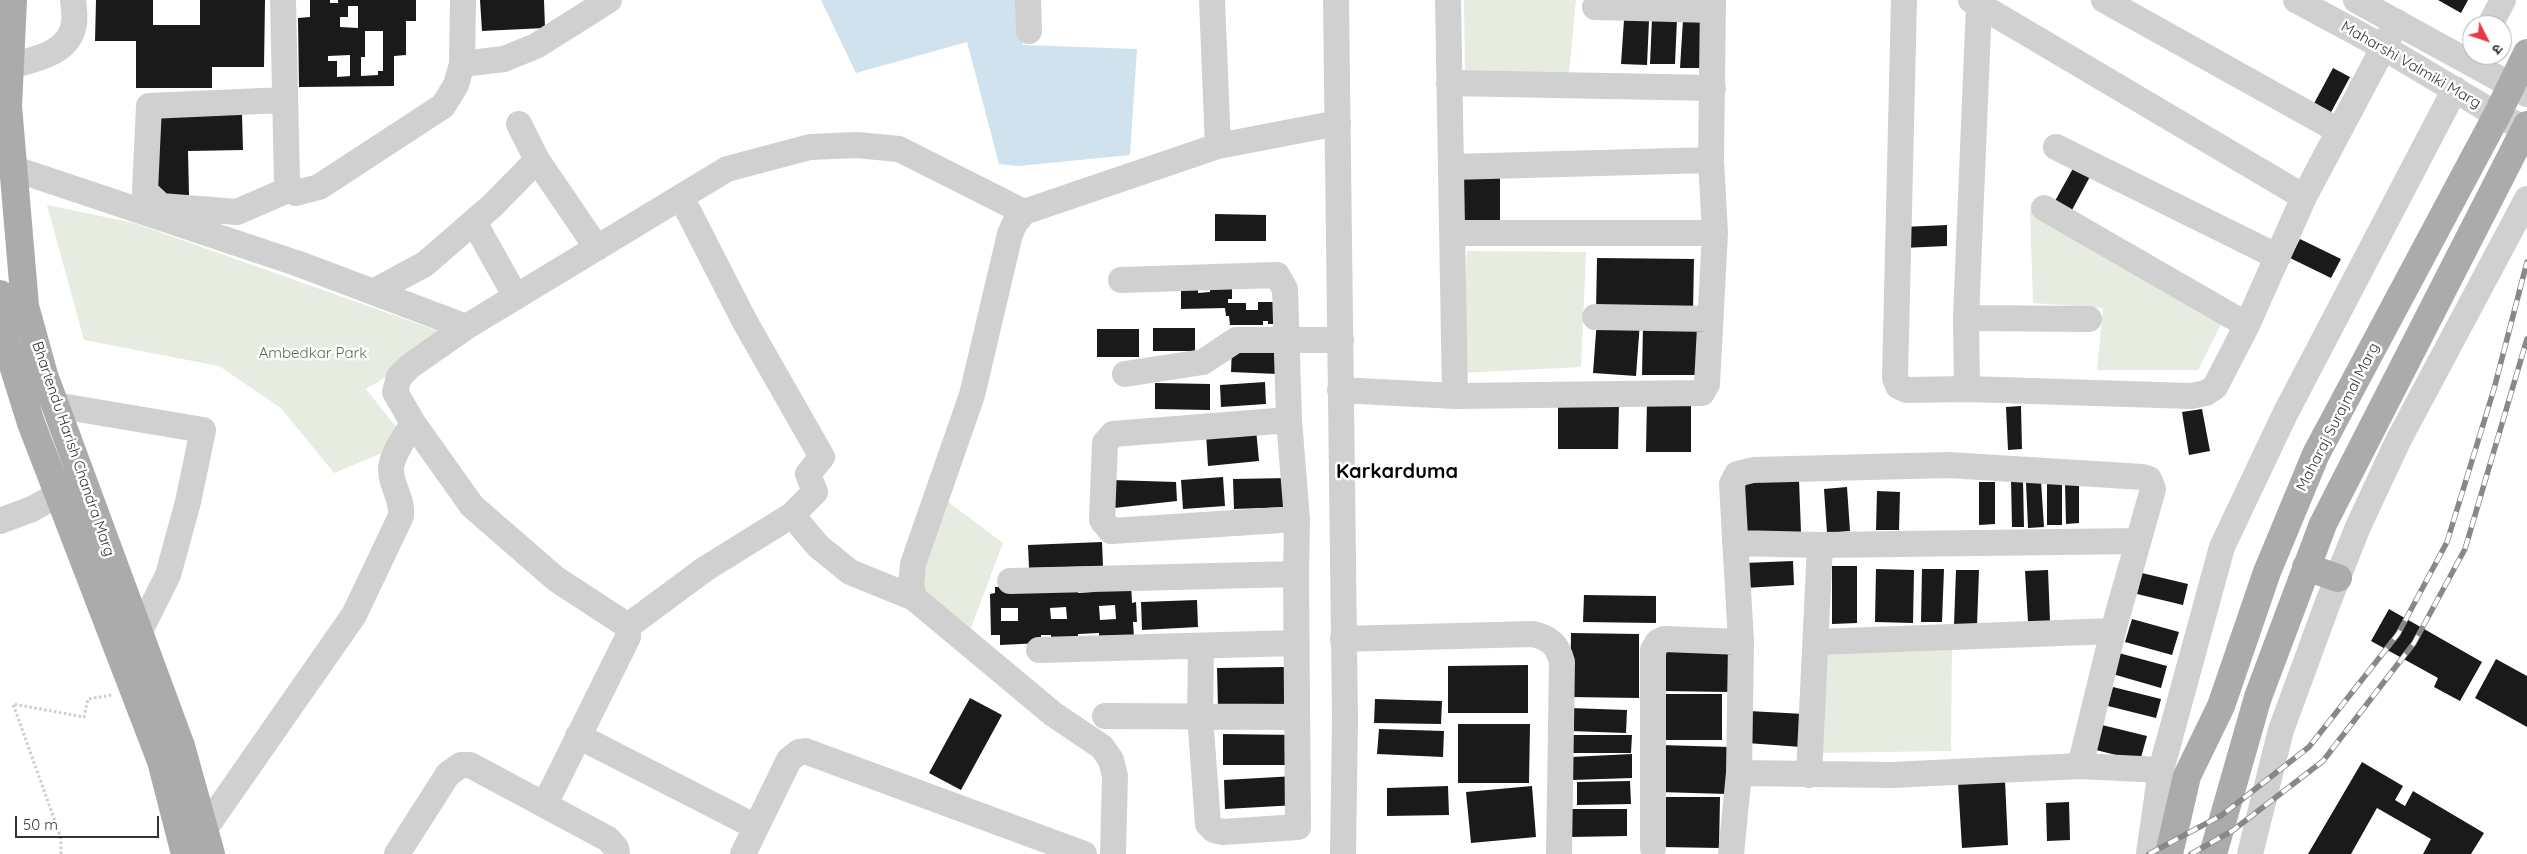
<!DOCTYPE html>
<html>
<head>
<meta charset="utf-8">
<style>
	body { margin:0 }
	#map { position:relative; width:2527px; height:854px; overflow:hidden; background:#fff; font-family:Quicksand,"Noto Sans Devanagari",sans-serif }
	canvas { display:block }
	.north { position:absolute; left:2462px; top:15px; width:50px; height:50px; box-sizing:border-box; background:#fff; border:1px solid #adadad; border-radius:50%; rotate:131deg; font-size:14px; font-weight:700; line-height:20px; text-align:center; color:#333 }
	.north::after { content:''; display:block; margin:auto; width:18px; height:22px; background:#e63946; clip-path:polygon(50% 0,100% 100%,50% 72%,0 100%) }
	.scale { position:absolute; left:15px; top:816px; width:144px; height:22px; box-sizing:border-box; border:2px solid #333; border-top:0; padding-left:6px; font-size:15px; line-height:18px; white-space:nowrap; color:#333; -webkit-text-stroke:4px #fff; paint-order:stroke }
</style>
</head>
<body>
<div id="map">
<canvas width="2527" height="854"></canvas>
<div class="north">उ</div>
<div class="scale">50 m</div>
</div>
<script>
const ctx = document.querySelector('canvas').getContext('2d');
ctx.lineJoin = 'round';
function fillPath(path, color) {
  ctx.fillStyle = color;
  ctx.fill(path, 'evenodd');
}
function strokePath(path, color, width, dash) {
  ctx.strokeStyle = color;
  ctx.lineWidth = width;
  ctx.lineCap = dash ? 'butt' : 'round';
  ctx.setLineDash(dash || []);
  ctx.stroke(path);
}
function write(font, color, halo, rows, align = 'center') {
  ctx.font = font + ' Quicksand,sans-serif';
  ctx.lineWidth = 5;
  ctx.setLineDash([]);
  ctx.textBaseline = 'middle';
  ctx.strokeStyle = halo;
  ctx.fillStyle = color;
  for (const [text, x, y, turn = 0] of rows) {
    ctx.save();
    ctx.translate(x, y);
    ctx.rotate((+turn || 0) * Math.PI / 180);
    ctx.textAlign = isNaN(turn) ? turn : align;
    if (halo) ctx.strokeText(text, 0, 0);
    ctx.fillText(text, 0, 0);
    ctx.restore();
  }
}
fillPath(new Path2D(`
	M1464,0H1576L1569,73L1465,71Z
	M47,205L134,223L444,333L445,341L366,389L408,442L334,473L281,408L219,366L84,340Z
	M2030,210L2225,316L2198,370H2097L2103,308L2033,303Z
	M1467,251L1586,252L1581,367L1461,373Z
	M939,495L1003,543L970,630L902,578Z
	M1952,642L1951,751L1813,753L1817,644Z`), '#e6ecdf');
fillPath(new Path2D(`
	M821,0H1022L1023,45L1137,49L1130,155L1019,166L999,164L967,42L856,73Z`), '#cfe2ee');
fillPath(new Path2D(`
	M96,0H153V25H200V0H265L264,67H212V88H136V41H95Z
	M310,0H330V3H338V0H416V21H406V55L394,56V86L299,87L298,18L310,17ZM348,6H358V28L340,27V17H348ZM365,31H383V71H378V75L361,76V57H365ZM350,55V76L337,77V61H328V56Z
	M480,0H544L545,28L482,31Z
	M2438,0H2468L2461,13Z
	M1652,18L1677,19L1675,64H1650Z
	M1624,20L1649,21L1647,65L1621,64Z
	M1683,20L1703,21L1701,68H1680Z
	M2333,68L2350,77L2328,118L2311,109Z
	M242,114L243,150L188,151L189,195L156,196L155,116Z
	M2076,163L2093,171L2072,210L2055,201Z
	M1464,172H1500V231L1464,232Z
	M1215,214L1266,215V241H1215Z
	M1947,225V246L1903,248V227Z
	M2300,239L2341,259L2331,278L2290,258Z
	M1597,258L1694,259L1693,311H1596Z
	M1210,285L1232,289V299H1228V303H1246V310H1258V302H1275V324H1268V321H1263V325H1230L1229,316H1226L1225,308L1181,309V286H1198V293L1210,292Z
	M1597,319L1640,322L1636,376L1593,373Z
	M1643,326H1704L1703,375H1642Z
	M1153,328H1195V351H1153Z
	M1097,329H1139V357H1097Z
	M1232,349L1278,352L1277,374L1231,372Z
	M1265,382L1266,404L1221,407L1220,385Z
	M1155,383L1210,384V410L1155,409Z
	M1647,399H1691V452H1646Z
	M1558,404H1619L1618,449H1558Z
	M2021,406L2022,449L2008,450L2006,407Z
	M2202,409L2210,451L2189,455L2182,412Z
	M1256,429L1259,461L1208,466L1206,433Z
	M1223,477L1225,506L1183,509L1181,480Z
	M1289,478L1290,507L1234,509L1233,479Z
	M1112,480L1176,482L1177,501L1114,508Z
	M1799,480L1801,532L1738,534L1736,483Z
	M2011,480H2023L2024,527H2012Z
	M2041,481L2044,527L2028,528L2026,482Z
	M1979,482H1995V524L1979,525Z
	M2047,484H2062V525H2047Z
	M2065,484H2079V523L2066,524Z
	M1847,487L1850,531L1827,533L1824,489Z
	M1877,491L1900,492L1899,530H1876Z
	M1102,542L1103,566L1029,568L1028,545Z
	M1793,561L1794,585L1745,588L1744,563Z
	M1832,566H1857V623L1832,624Z
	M1876,569L1914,570L1913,623L1875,622Z
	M1922,569H1944L1942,622H1921Z
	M1956,570H1979L1977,626L1954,625Z
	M2048,570L2050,621L2028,622L2025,571Z
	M2142,573L2188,584L2183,605L2137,594Z
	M1131,582L1132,603L1136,602L1137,622H1133L1134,638L1099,640V633L1078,634V641L1051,642V635H1041V643L1000,645V635H991L990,594L995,593V587L1078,584V593L1094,592V584ZM1115,605L1116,619L1100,620L1099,606ZM1066,607L1067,619H1051L1050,608ZM1001,608H1018V621H1001Z
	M1584,595L1656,596V623L1583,622Z
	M1197,600L1198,627L1142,630L1141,602Z
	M2389,609L2482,662L2460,701L2434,687L2438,678L2371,641Z
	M2132,619L2179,632L2172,655L2125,642Z
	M1571,633L1639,634V698L1570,697Z
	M1664,644L1732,645L1731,692L1663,691Z
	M2115,652L2167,666L2161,688L2109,673Z
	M2496,659L2527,676V727L2475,698Z
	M1528,665V713H1448V666Z
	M1285,667V705L1218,707L1217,668Z
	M2113,687L2161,699L2156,718L2108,706Z
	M1665,694H1722V740H1665Z
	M970,698L1002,715L961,790L929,773Z
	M1375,699L1442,701L1441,724L1374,723Z
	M1570,708L1627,710L1626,733L1570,731Z
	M1749,711L1804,714L1801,747L1747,743Z
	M1458,724H1530L1529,783H1458Z
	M2102,725L2147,736L2140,761L2096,750Z
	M1379,729L1444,731L1443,757L1377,754Z
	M1223,734L1296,735V765H1223Z
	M1570,735H1632L1631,753H1570Z
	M1660,745L1729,747L1728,794L1659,792Z
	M1632,754V778L1572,780L1571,757Z
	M2362,762L2403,786L2395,800L2405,806L2413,791L2484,833L2471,854H2423L2431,839L2377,808L2351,854H2308Z
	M1295,776L1297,805L1225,809L1224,780Z
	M2005,780L2008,845L1962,848L1958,783Z
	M1630,781L1631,804L1577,805V782Z
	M1448,786L1449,815L1387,816V788Z
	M1532,786L1536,837L1471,843L1466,792Z
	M1662,797H1720L1719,848L1661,847Z
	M2069,802L2070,840L2047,841L2046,803Z
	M1570,809H1627V836L1570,837Z`), '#1a1a1a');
strokePath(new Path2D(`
	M61,854V838L13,704L84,717L88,699L112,695`), '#cdcdcd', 3, [2.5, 2.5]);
strokePath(new Path2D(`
	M283,0L287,182L296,193L319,187L443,106L456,85L462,64L463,0
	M1028,0L1029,31
	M1212,0L1218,146
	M1336,0L1345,719L1343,854
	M1448,0L1455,396
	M1904,0L1895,378L1898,386L1907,390L1967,389L2191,396L2206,393L2215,387L2247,325L2304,197L2397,22
	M1971,0L2304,197
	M2104,0L2339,131
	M2296,0L2383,47L2497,115L2527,129
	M2356,0L2527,94
	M1595,7L1713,10
	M2490,25L2503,0
	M462,64L504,59L536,46L609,0
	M11,66C35,59 69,54 74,24C75,17 74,8 73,0
	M1449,83L1713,88
	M284,100L149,106L145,191L161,206L237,212L290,189
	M519,124L537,160
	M2056,147L2278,257
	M1451,167L1711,160
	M15,169L299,264L466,327
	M2044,208L2247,325
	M474,222L516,297
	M1452,233H1715
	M1121,280L1277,275L1285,289L1289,420L1297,519L1296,574
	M373,292L425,264L493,205L537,160L597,248
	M1595,317L1710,319
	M1966,318L2089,319
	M1125,374L1203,362L1236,340H1341
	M1967,389L1966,318L1979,5
	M1340,390L1455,396L1702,393L1707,384L1715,233L1711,160L1713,0
	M55,405L203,430L188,502L168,575L139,633
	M1289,420L1113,434L1105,443L1102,520L1111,531L1297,519
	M792,515L818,546L850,572L914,598
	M0,521L32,509L59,494
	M1735,543L1820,545L2138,541
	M1010,581L1296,574L1298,827L1223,832L1214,830L1208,824L1200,716L1201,647
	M628,626L705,569L792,515L815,492L808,474L822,457L745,322L681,197
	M1343,639L1533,634C1550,638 1557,644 1562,662L1559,854
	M1817,642L2113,631
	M1039,650L1296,643
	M1105,716L1297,717
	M578,736L756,827
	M1739,773L1892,775L2080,766L2161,770
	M1809,775L1820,545
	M545,804L628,637V626L556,579L472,506L413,423L395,392L399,377L410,366L466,327L727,169L810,147L856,145L899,149L1024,212
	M204,830L354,615L401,516C403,499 391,486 391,470C391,455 406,436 413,423
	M1653,848V650L1658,642L1664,639L1741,642
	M397,854L448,774L461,765H470L608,839L616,848L617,854
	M743,854L789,760L799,752L805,751L1084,854
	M1113,854L1115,776L1111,760L1102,747L1053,714L914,598L911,585L913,564L972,395L1010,234L1015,223L1024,212L1218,146L1338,123
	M1731,854L1739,773L1741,642L1732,484L1737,474L1753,470L1948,465L2143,477L2149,479L2153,489L2113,631L2080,766
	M2149,854L2161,770L2222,547L2285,414L2455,89
	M2250,854L2281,730L2327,605L2357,529L2398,441L2527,199`), '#d0d0d0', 26);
strokePath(new Path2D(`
	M13,0L8,106L25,306L44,375L181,746L211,854
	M0,294L5,340L31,423L161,761L185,854
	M2306,567L2338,578
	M2169,854L2187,776L2221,706L2267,572L2316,454L2497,115L2527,53
	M2213,854L2258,697L2323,524L2527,125`), '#ababab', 28);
const rail = new Path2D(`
	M2149,854L2222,815L2309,747L2398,634L2447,542L2494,389L2527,262
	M2191,854L2232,831L2323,761L2414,643L2465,549L2527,339`);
strokePath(rail, '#888', 5.5);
strokePath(rail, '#fff', 4, [11]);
write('15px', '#333', '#fff', [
	["Maharshi Valmiki Marg",2411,65,30],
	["Maharaj Surajmal Marg",2338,417,-63],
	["Bhartendu Harish Chandra Marg",73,449,71]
]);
write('15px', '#56703f', '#fff', [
	["Ambedkar Park",313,353]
]);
write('bold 20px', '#000', '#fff', [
	["Karkarduma",1397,472]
]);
</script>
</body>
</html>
